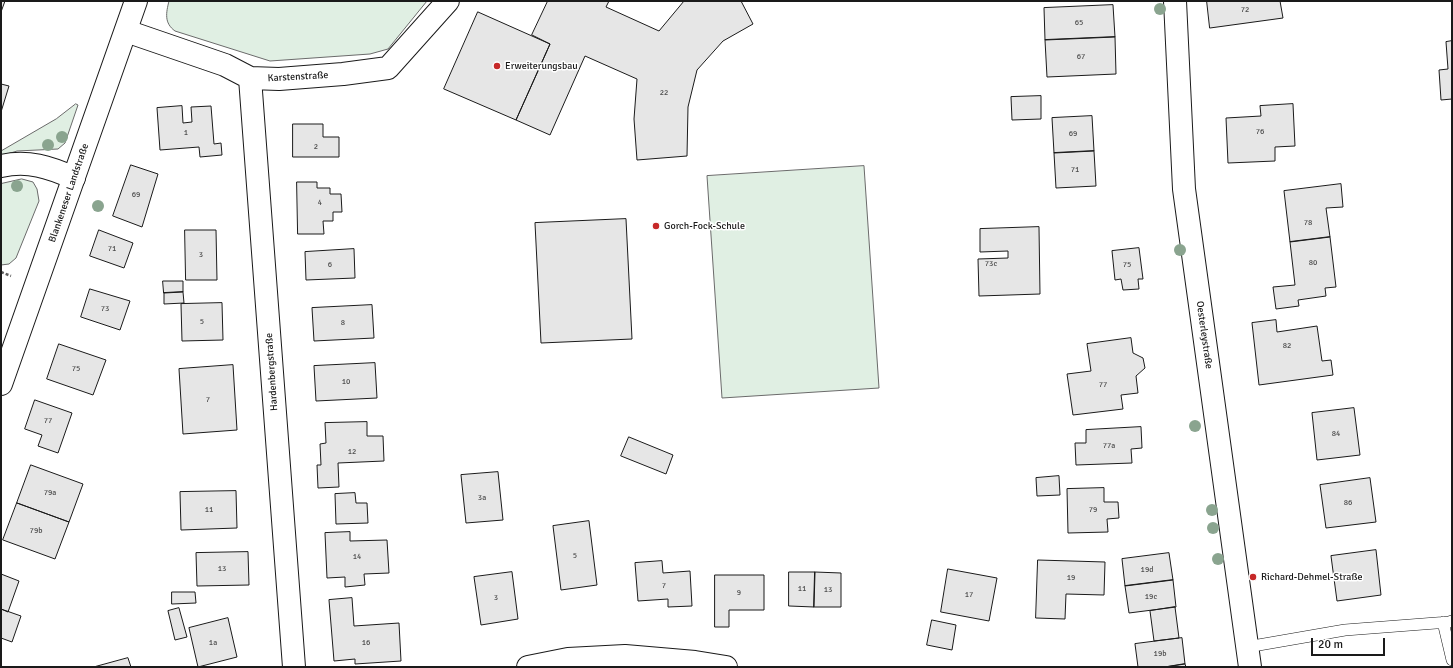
<!DOCTYPE html>
<html>
<head>
<meta charset="utf-8">
<style>
	body { margin:0 }
	#map { position:relative; width:1453px; height:668px; overflow:hidden; background:#fff; font-family:Signika,sans-serif }
	canvas { display:block }
	.frame { position:absolute; inset:0; border:2px solid #1a1a1a; pointer-events:none }
	.scale { position:absolute; left:1311px; top:638px; width:74px; height:18px; box-sizing:border-box; border:2px solid #1a1a1a; border-top:0; padding-left:5px; font-size:12px; line-height:14px; white-space:nowrap; color:#1a1a1a; -webkit-text-stroke:3px #fff; paint-order:stroke }
</style>
</head>
<body>
<div id="map">
<canvas width="1453" height="668"></canvas>
<div class="frame"></div>
<div class="scale">20 m</div>
</div>
<script>
const ctx = document.querySelector('canvas').getContext('2d');
ctx.lineJoin = 'round';
function fillPath(path, color) {
  ctx.fillStyle = color;
  ctx.fill(path, 'evenodd');
}
function strokePath(path, color, width, dash) {
  ctx.strokeStyle = color;
  ctx.lineWidth = width;
  ctx.lineCap = dash ? 'butt' : 'round';
  ctx.setLineDash(dash || []);
  ctx.stroke(path);
}
function write(font, color, halo, rows, align = 'center') {
  ctx.font = font + ' Signika,sans-serif';
  ctx.lineWidth = 3;
  ctx.setLineDash([]);
  ctx.textBaseline = 'middle';
  ctx.strokeStyle = halo;
  ctx.fillStyle = color;
  for (const [text, x, y, turn = 0] of rows) {
    ctx.save();
    ctx.translate(x, y);
    ctx.rotate((+turn || 0) * Math.PI / 180);
    ctx.textAlign = isNaN(turn) ? turn : align;
    if (halo) ctx.strokeText(text, 0, 0);
    ctx.fillText(text, 0, 0);
    ctx.restore();
  }
}
const green = new Path2D(`
	M169,1H427L388,49L370,54L270,61L175,31C164,23 166,13 169,1Z
	M76,104L78,105L65,143L58,149L17,151L1,156V151L56,119Z
	M864,166L879,388L722,398L707,176Z
	M22,179L33,182L37,189L39,201L16,258L9,264L1,265V184Z`);
fillPath(green, '#e0efe3');
strokePath(green, '#6a6a6a', 1);
const building = new Path2D(`
	M1,1H5L1,12Z
	M548,1H609L606,7L659,31L684,1H741L753,24L723,41L697,70L688,107L687,156L637,160L634,119L637,79L585,56L550,135L516,120L550,44L532,35Z
	M1207,1H1280L1283,18L1210,28Z
	M1113,5L1115,37L1045,40L1044,8Z
	M478,12L550,44L516,120L444,89Z
	M1115,37L1116,74L1047,77L1045,40Z
	M1452,41V99L1441,100L1439,70L1448,69L1446,42Z
	M1,84L9,86L1,112Z
	M1041,96V119L1012,120L1011,97Z
	M1293,104L1295,146L1275,147V161L1228,163L1226,118L1261,116L1260,106Z
	M182,106L183,123L192,122L191,107L211,106L214,144L221,143L222,155L200,157L199,147L160,150L157,108Z
	M1092,116L1094,151L1054,153L1052,118Z
	M293,124H323V137H339V157H293Z
	M1094,151L1096,186L1056,188L1054,153Z
	M131,165L158,174L142,227L113,216Z
	M297,182H317V188H330V194H341L342,212H333V221H323L324,234H298Z
	M1341,184L1343,207L1326,208L1330,237L1290,242L1284,191Z
	M626,219L632,339L541,343L535,223Z
	M1039,227L1040,294L979,296L978,259L1008,258V251L980,252V229Z
	M99,230L133,243L124,268L90,256Z
	M185,230H216L217,280H186Z
	M1330,237L1336,287L1325,288L1326,296L1298,300L1299,306L1276,309L1273,287L1295,285L1290,242Z
	M1139,248L1143,279H1138L1139,289L1123,290L1121,279L1115,280L1112,251Z
	M354,249L355,278L306,280L305,252Z
	M163,281H183V292L164,293Z
	M90,289L130,301L120,330L81,317Z
	M183,292L184,303L164,304V293Z
	M222,303L223,340L182,341L181,304Z
	M372,305L374,338L314,341L312,308Z
	M1276,320L1277,332L1317,326L1322,361L1331,360L1333,375L1259,385L1252,323Z
	M1131,338L1133,353L1143,358L1145,368L1136,376L1138,393L1121,395L1123,409L1073,415L1067,374L1091,371L1087,344Z
	M59,344L106,360L93,395L47,379Z
	M375,363L377,398L316,401L314,366Z
	M233,365L237,430L183,434L179,369Z
	M35,400L72,413L58,453L38,446L42,435L25,429Z
	M1354,408L1360,455L1317,460L1312,413Z
	M367,422V436H383L384,461L338,463L339,487L318,488L317,465H321L320,444L326,443L325,423Z
	M1141,427L1142,448L1131,449L1132,463L1076,465L1075,443H1086V430Z
	M629,437L673,455L666,474L621,456Z
	M31,465L83,484L69,522L17,503Z
	M498,472L503,520L466,523L461,475Z
	M1059,476L1060,495L1037,496L1036,478Z
	M1370,478L1376,522L1326,528L1320,485Z
	M1104,488V502H1118L1119,518L1107,519L1108,532L1068,533L1067,489Z
	M236,491L237,528L181,530L180,492Z
	M355,493L356,503H367L368,523L336,524L335,494Z
	M17,503L69,522L55,559L3,540Z
	M589,521L597,585L561,590L553,526Z
	M350,532V541L387,540L389,573L364,574L365,585L345,587V577L327,578L325,533Z
	M1376,550L1381,595L1337,601L1331,556Z
	M248,552L249,585L197,586L196,553Z
	M1169,553L1173,580L1125,586L1122,559Z
	M1038,560L1105,562L1104,595L1066,594L1065,619L1036,618Z
	M662,561L663,573L690,571L692,606L668,607V599L638,601L635,563Z
	M948,569L997,578L989,621L941,612Z
	M512,572L518,619L481,625L474,577Z
	M789,572H815L814,607L789,606Z
	M815,572L841,573V607H814Z
	M1,574L19,581L8,612L1,609Z
	M715,575H764V610H729V627H715Z
	M1173,580L1176,607L1129,613L1125,586Z
	M172,592H195L196,603L172,604Z
	M352,598L354,626L399,623L401,661L355,664V659L334,661L329,600Z
	M1175,607L1179,638L1154,641L1150,611Z
	M179,608L187,637L175,640L168,611Z
	M1,609L21,616L12,642L1,638Z
	M228,618L237,657L198,667L189,628Z
	M932,620L956,625L952,650L927,645Z
	M1182,638L1185,664L1165,667H1138L1135,644Z
	M128,658L131,667H94Z
	M1185,664L1186,667H1165Z`);
fillPath(building, '#e6e6e6');
strokePath(building, '#1a1a1a', 1);
const service = new Path2D(`
	M1443,622L1452,660
	M1247,647L1345,630L1449,622L1452,621`);
const minor = new Path2D(`
	M1175,1L1184,189L1250,667
	M126,31L225,65L250,78L279,79L343,74L388,68L448,1
	M250,78L294,667
	M1,166C28,160 49,167 74,178`);
const tertiary = new Path2D(`
	M528,667L568,659L625,656L695,662L726,667`);
const secondary = new Path2D(`
	M1,384L136,1`);
strokePath(service, '#1a1a1a', 12);
strokePath(minor, '#1a1a1a', 24);
strokePath(tertiary, '#1a1a1a', 24);
strokePath(secondary, '#1a1a1a', 24);
strokePath(new Path2D(`
	M1,272L11,276`), '#5f5f5f', 2.5, [3, 2]);
strokePath(service, '#fff', 11);
strokePath(minor, '#fff', 22);
strokePath(tertiary, '#fff', 22);
strokePath(secondary, '#fff', 22);
ctx.fillStyle = '#8aa48f';
for (const [x, y] of [
	[1160,9],
	[62,137],
	[48,145],
	[17,186],
	[98,206],
	[1180,250],
	[1195,426],
	[1212,510],
	[1213,528],
	[1218,559]
]) {
  ctx.beginPath();
  ctx.arc(x, y, 6, 0, 2 * Math.PI);
  ctx.fill();
}
for (const [x, y, r, color] of [
	[497,66,4,"#c62828"],
	[656,226,4,"#c62828"],
	[1253,577,4,"#c62828"]
]) {
  const dot = new Path2D();
  dot.arc(x, y, r, 0, 2 * Math.PI);
  ctx.fillStyle = color;
  ctx.fill(dot);
  strokePath(dot, '#fff', 1.5);
}
write('8px', '#4d4d4d', null, [
	["72",1245,10],
	["65",1079,23],
	["67",1081,57],
	["22",664,93],
	["76",1260,132],
	["1",186,133],
	["69",1073,134],
	["2",316,147],
	["71",1075,170],
	["69",136,195],
	["4",320,203],
	["78",1308,223],
	["71",112,249],
	["3",201,255],
	["80",1313,263],
	["73c",991,264],
	["6",330,265],
	["75",1127,265],
	["73",105,309],
	["5",202,322],
	["8",343,323],
	["82",1287,346],
	["75",76,369],
	["10",346,382],
	["77",1103,385],
	["7",208,400],
	["77",48,421],
	["84",1336,434],
	["77a",1109,446],
	["12",352,452],
	["79a",50,493],
	["3a",482,498],
	["86",1348,503],
	["11",209,510],
	["79",1093,510],
	["79b",36,531],
	["5",575,556],
	["14",357,557],
	["13",222,569],
	["19d",1147,570],
	["19",1071,578],
	["7",664,586],
	["11",802,589],
	["13",828,590],
	["9",739,593],
	["17",969,595],
	["19c",1151,597],
	["3",496,598],
	["1a",213,643],
	["16",366,643],
	["19b",1160,654]
]);
write('10px', '#1a1a1a', '#fff', [
	["Erweiterungsbau",505,66],
	["Gorch-Fock-Schule",664,226],
	["Richard-Dehmel-Straße",1261,577]
], 'left');
write('10px', '#1a1a1a', '#fff', [
	["Karstenstraße",298,77,-3],
	["Blankeneser Landstraße",69,193,-71],
	["Oesterleystraße",1204,335,82],
	["Hardenbergstraße",272,372,-94]
]);
</script>
</body>
</html>
